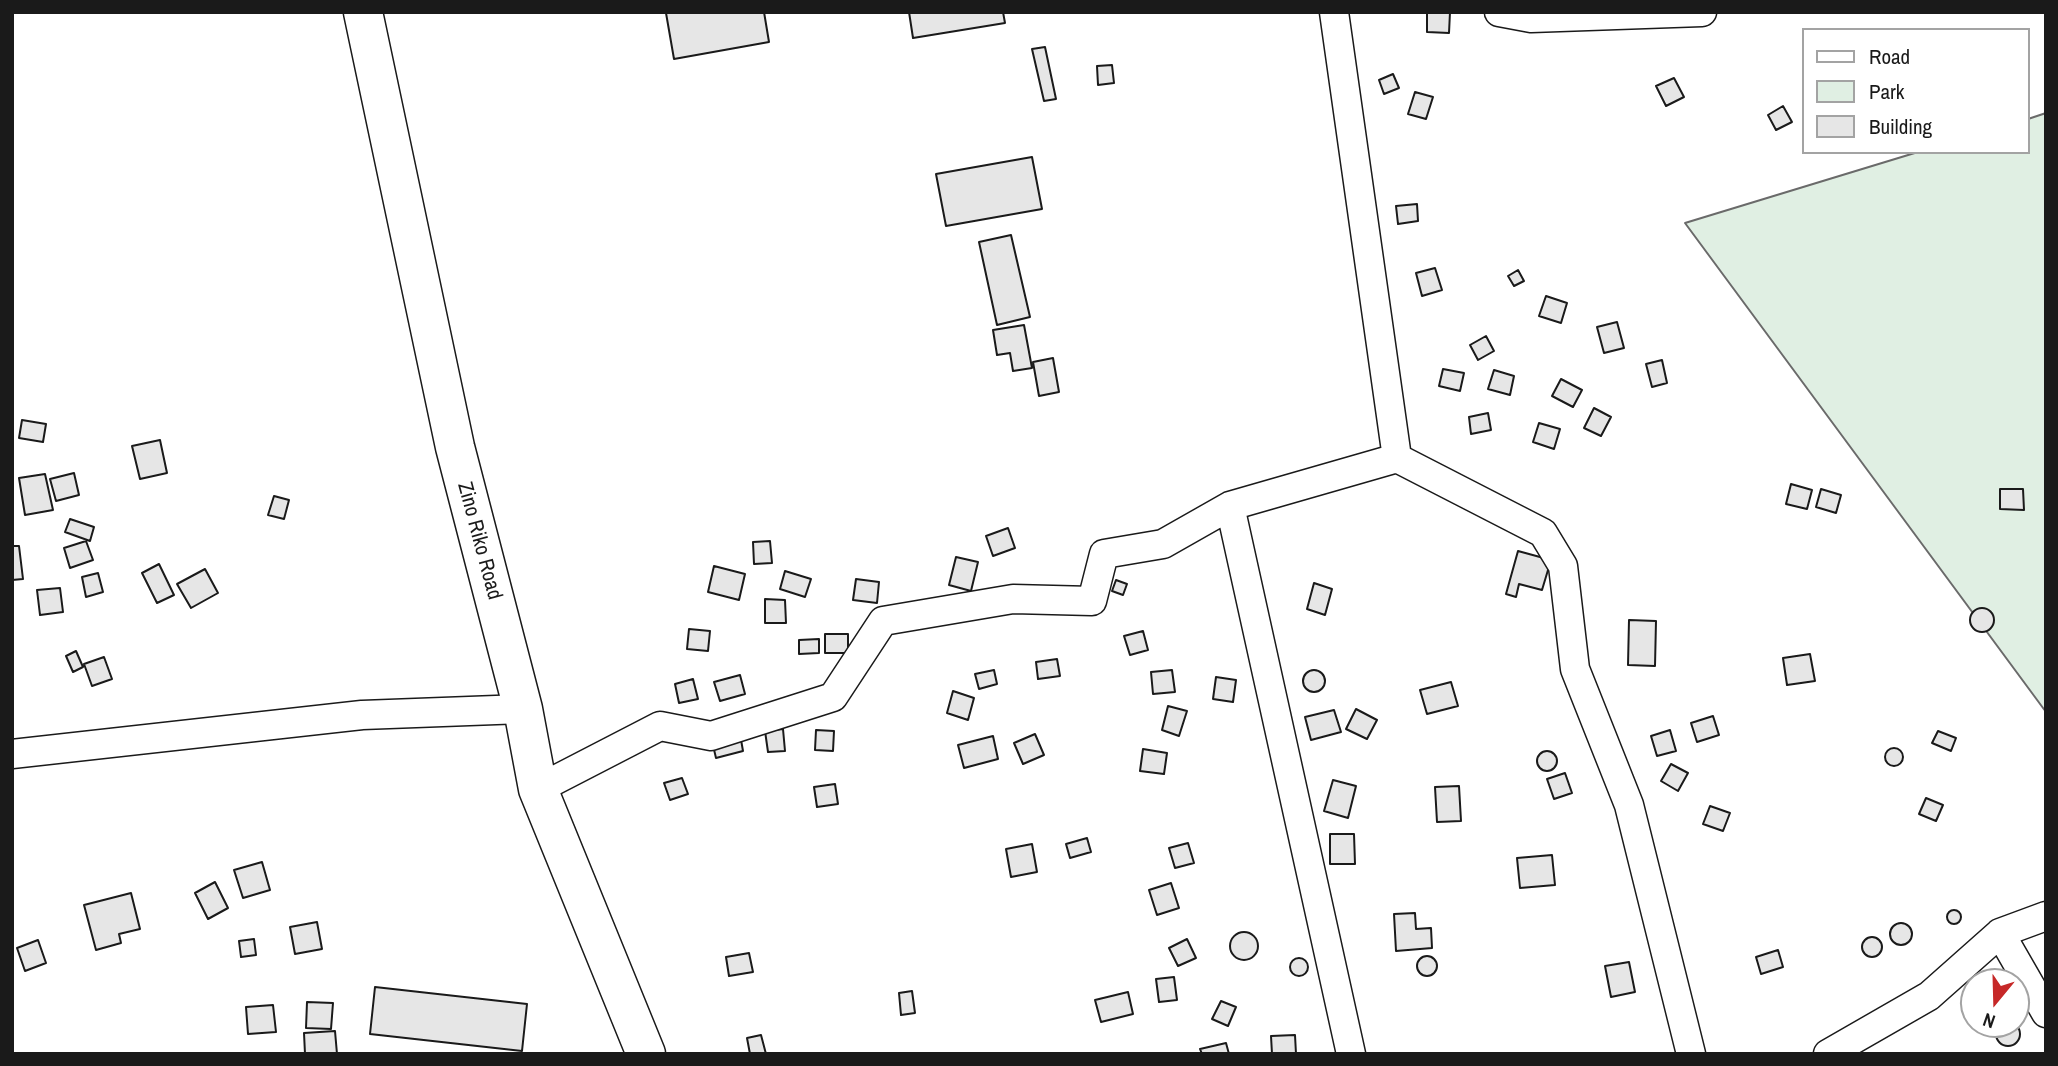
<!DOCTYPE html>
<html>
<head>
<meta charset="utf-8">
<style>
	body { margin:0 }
	#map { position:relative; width:2058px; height:1066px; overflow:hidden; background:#fff; font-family:"Archivo Narrow",sans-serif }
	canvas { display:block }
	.frame { position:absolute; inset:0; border:14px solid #1a1a1a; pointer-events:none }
	.legend { position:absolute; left:1802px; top:28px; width:228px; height:126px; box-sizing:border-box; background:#fff; border:2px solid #a3a3a3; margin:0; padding:9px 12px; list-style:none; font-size:21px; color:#1a1a1a }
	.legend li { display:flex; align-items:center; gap:14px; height:35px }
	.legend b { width:35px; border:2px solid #a3a3a3 }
	.north { position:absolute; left:1960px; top:968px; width:70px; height:70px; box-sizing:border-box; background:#fff; border:2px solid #a3a3a3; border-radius:50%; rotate:199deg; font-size:19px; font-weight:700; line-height:28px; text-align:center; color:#1a1a1a }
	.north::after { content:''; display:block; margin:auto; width:24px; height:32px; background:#c62828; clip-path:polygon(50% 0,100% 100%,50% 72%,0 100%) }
</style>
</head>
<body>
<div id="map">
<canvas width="2058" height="1066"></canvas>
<div class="frame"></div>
<ul class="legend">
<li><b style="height:9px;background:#fff"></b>Road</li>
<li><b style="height:19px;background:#e0efe3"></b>Park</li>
<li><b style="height:19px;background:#e6e6e6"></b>Building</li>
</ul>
<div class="north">N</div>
</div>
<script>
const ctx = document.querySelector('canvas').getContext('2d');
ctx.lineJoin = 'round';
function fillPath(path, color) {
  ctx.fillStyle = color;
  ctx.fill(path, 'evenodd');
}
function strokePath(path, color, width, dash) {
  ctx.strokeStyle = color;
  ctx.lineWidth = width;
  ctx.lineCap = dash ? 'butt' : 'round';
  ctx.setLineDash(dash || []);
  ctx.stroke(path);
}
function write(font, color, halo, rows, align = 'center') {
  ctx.font = font + ' "Archivo Narrow",sans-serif';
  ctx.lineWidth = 5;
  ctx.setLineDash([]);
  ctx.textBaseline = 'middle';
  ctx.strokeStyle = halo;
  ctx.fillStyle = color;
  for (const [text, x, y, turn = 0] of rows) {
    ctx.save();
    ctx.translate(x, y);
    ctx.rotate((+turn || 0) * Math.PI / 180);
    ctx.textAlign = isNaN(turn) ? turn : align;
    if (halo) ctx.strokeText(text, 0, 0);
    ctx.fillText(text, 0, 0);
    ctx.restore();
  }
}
const green = new Path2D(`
	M2046,113V712L1685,223L1918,152H2028V119Z`);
fillPath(green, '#e0efe3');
strokePath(green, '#6a6a6a', 2);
const building = new Path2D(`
	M764,12L769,42L674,59L666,13Z
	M909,12H1003L1005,23L913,38Z
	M1427,12H1450L1449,33L1427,32Z
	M1045,47L1056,99L1044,101L1032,49Z
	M1112,65L1114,83L1098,85L1097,66Z
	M1393,74L1399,88L1384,94L1379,80Z
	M1674,78L1684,97L1666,106L1656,86Z
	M1415,92L1433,97L1426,119L1408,114Z
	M1783,106L1792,122L1776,130L1768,115Z
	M1032,157L1042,209L946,226L936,174Z
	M1417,204L1418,221L1398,224L1396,206Z
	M1011,235L1030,317L997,325L979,242Z
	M1435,268L1442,290L1422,296L1416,273Z
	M1518,270L1524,281L1514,286L1508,276Z
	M1546,296L1567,303L1561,323L1539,316Z
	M1617,322L1624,348L1604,353L1597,327Z
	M1024,325L1032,368L1013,371L1010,353L997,355L993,330Z
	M1486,336L1494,351L1478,360L1470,345Z
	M1053,358L1059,392L1039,396L1033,362Z
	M1662,360L1667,383L1652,387L1646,364Z
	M1443,369L1464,373L1460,391L1439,386Z
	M1494,370L1514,376L1510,395L1488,389Z
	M1561,379L1582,390L1573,407L1552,396Z
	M1594,408L1611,417L1601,436L1584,428Z
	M1488,413L1491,430L1471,434L1469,417Z
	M22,420L46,424L43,442L19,438Z
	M1539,423L1560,429L1554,449L1533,442Z
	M160,440L167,473L140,479L132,446Z
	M74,473L79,495L56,501L50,479Z
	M45,474L53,510L25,515L19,478Z
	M1791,484L1812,490L1807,509L1786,504Z
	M1821,489L1841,495L1836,513L1816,507Z
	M2000,489H2023L2024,510L2000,509Z
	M274,496L289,500L284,519L268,515Z
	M70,519L94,527L90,541L65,532Z
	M1008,528L1015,548L993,556L986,536Z
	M86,541L93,560L70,568L64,548Z
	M770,541L772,563L754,564L753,542Z
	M12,546H19L23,579L12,580Z
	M1518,551L1551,560L1542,590L1519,584L1516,597L1506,594Z
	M956,557L978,562L971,591L949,585Z
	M159,564L174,595L157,603L142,573Z
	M714,566L745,574L739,600L708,592Z
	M205,569L218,593L191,608L177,584Z
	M785,571L811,579L805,597L780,589Z
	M98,573L103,592L86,597L82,577Z
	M856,579L879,582L877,603L853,600Z
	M1116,580L1127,584L1123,595L1112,591Z
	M1314,583L1332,589L1325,615L1307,609Z
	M60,588L63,612L40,615L37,590Z
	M765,599L785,600L786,623H765Z
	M1970 620a12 12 0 1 1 24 0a12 12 0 1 1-24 0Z
	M1629,620L1656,621L1655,666L1628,665Z
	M689,629L710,631L708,651L687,649Z
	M1143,631L1148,650L1130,655L1124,636Z
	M825,634H848V653H825Z
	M819,639V653L799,654V640Z
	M76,651L83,667L73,672L66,656Z
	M1810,654L1815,681L1787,685L1783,658Z
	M104,657L112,679L92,686L84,664Z
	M1057,659L1060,676L1038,679L1036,662Z
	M994,670L997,684L979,689L975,674Z
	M1172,670L1175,692L1153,694L1151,672Z
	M1303 681a11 11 0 1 1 22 0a11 11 0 1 1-22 0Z
	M740,675L745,694L720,701L714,682Z
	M1216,677L1236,680L1233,702L1213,699Z
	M693,679L698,699L679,703L675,684Z
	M1451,682L1458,706L1427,714L1420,690Z
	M953,691L974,698L968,720L947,713Z
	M1168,706L1187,711L1179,736L1162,730Z
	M1356,709L1377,720L1367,739L1346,729Z
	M1334,710L1341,732L1311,740L1305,717Z
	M1713,716L1719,735L1697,742L1691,723Z
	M783,729L785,751L768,752L765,731Z
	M816,730L834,731L833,751L815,750Z
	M1670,730L1676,751L1657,756L1651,736Z
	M1938,731L1956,738L1951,751L1932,743Z
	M740,734L743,751L716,758L712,741Z
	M1035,734L1044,755L1023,764L1014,743Z
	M993,736L998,759L964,768L958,745Z
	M1885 757a9 9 0 1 1 18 0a9 9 0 1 1-18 0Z
	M1143,749L1167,753L1164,774L1140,771Z
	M1537 761a10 10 0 1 1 20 0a10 10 0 1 1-20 0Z
	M1671,764L1688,773L1678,791L1661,781Z
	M1565,773L1572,793L1554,799L1547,779Z
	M682,778L688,794L670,800L664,783Z
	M1333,780L1356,786L1348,818L1324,811Z
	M835,784L838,804L817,807L814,787Z
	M1459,786L1461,821L1437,822L1435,787Z
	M1926,798L1943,805L1936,821L1919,814Z
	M1710,806L1730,813L1723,831L1703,824Z
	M1330,834H1354L1355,864H1330Z
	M1087,838L1091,852L1070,858L1066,844Z
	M1188,843L1194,863L1175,868L1169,848Z
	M1032,844L1037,872L1011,877L1006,849Z
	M1552,855L1555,885L1520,888L1517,858Z
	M262,862L270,890L243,898L234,870Z
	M215,882L228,908L208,919L195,893Z
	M1171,883L1179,908L1157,915L1149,890Z
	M131,893L140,929L119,934L121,943L96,950L84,905Z
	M1947 917a7 7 0 1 1 14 0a7 7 0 1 1-14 0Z
	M1415,913L1416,929L1431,928L1432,948L1396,951L1394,914Z
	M317,922L322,949L295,954L290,927Z
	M1890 934a11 11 0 1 1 22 0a11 11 0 1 1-22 0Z
	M1230 946a14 14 0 1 1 28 0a14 14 0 1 1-28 0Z
	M1862 947a10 10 0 1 1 20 0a10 10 0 1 1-20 0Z
	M254,939L256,955L241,957L239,941Z
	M1187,939L1196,958L1178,966L1169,948Z
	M38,940L46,963L25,971L17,948Z
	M1778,950L1783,967L1761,974L1756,957Z
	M749,953L753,972L729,976L726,957Z
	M1417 966a10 10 0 1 1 20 0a10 10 0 1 1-20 0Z
	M1290 967a9 9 0 1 1 18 0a9 9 0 1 1-18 0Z
	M1629,962L1635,992L1611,997L1605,966Z
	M1174,977L1177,1000L1159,1002L1156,979Z
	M375,987L527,1004L522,1051L370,1034Z
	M912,991L915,1013L901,1015L899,993Z
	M1128,992L1133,1014L1101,1022L1095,1000Z
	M1221,1001L1236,1007L1228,1026L1212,1019Z
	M307,1002L333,1003L331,1029L306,1028Z
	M273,1005L276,1032L248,1034L246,1007Z
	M1996 1034a12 12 0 1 1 24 0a12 12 0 1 1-24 0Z
	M335,1031L337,1054H305L304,1033Z
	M761,1035L766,1054H750L747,1038Z
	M1295,1035L1296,1054H1272L1271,1036Z
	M1226,1043L1229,1054H1202L1200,1049Z`);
fillPath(building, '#e6e6e6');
strokePath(building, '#1a1a1a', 2);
const street = new Path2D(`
	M1334,12L1397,458L1543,533L1563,566L1575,669L1629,805L1691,1054
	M1499,12L1531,18L1702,12
	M1230,506L1351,1054
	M12,754L362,715L523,709
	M538,789L660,726L711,736L833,697L883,621L1013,599L1092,601L1104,554L1163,544L1230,506L1397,458
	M2000,933L2046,1013
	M1828,1054L1929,996L2000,933L2046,916`);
const secondary = new Path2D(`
	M363,12L455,447L523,709L538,789L646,1054`);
strokePath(street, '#1a1a1a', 31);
strokePath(secondary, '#1a1a1a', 41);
strokePath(street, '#fff', 28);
strokePath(secondary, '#fff', 38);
write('21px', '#1a1a1a', '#fff', [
	["Zino Riko Road",479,541,75]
]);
</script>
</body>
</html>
